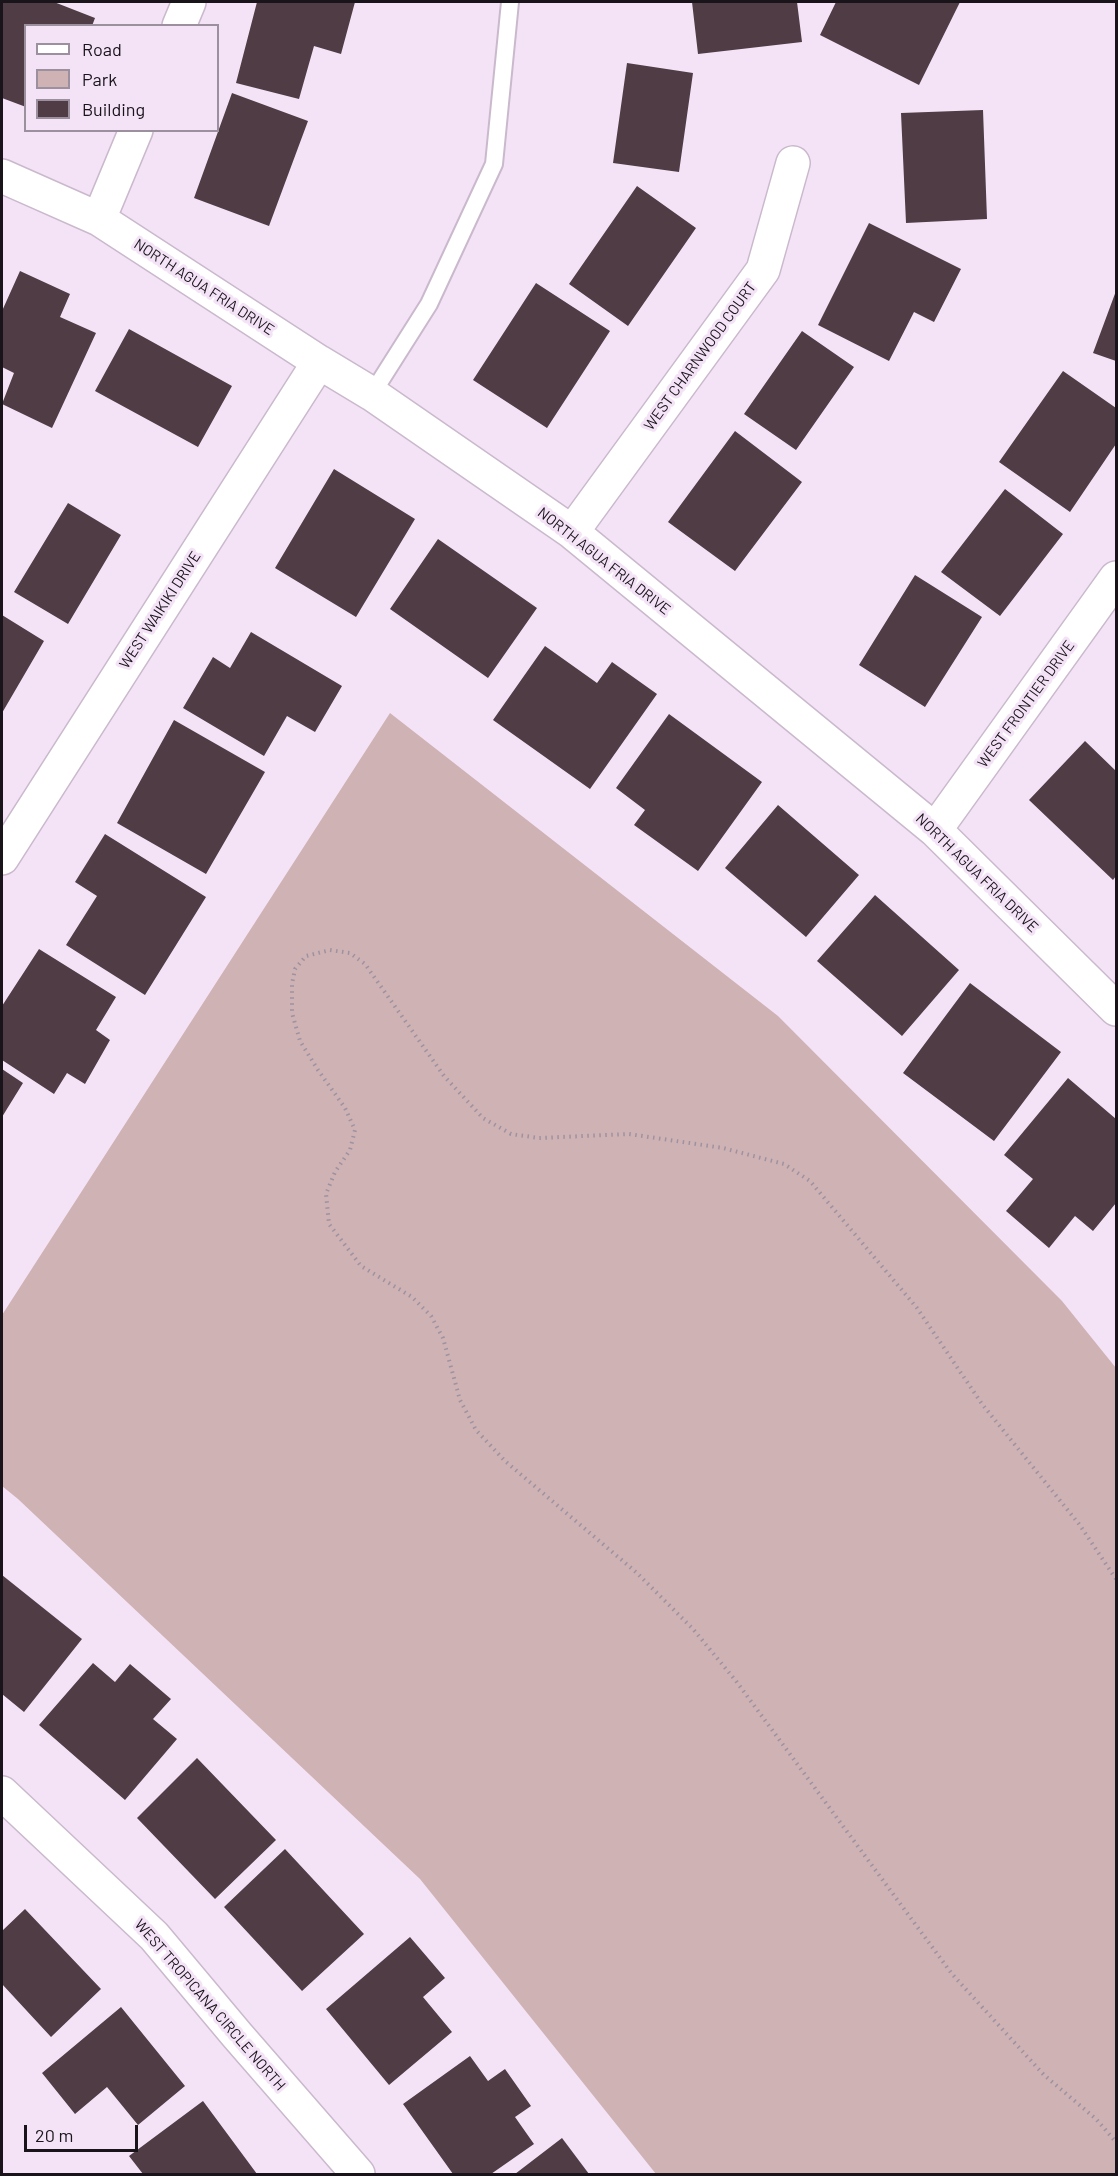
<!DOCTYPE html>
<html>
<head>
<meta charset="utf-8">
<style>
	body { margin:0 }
	#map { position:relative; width:1118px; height:2176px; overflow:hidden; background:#f4e3f6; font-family:Barlow,sans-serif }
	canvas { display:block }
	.frame { position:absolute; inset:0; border:3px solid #19131a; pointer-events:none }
	.legend { position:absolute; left:24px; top:24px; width:195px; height:108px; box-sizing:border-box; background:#f4e3f6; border:2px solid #9c909e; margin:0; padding:8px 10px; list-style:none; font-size:18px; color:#19131a }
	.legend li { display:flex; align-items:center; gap:12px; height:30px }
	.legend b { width:30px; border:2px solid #9c909e }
	.scale { position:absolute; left:24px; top:2125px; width:114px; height:27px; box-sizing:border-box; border:3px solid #19131a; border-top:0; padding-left:8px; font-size:18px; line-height:21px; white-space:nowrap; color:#19131a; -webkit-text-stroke:4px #f4e3f6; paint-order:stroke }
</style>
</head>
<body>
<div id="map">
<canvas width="1118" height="2176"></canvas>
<div class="frame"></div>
<ul class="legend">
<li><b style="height:8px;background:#fff"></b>Road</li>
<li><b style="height:16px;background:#cfb2b4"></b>Park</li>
<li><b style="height:16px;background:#4f3c45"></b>Building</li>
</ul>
<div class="scale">20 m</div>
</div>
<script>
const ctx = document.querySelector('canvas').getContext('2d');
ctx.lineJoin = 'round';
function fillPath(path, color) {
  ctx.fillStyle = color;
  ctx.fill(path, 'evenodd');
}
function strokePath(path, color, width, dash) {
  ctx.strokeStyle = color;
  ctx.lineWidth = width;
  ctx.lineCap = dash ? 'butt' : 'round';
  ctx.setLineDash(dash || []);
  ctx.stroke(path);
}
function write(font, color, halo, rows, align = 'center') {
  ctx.font = font + ' Barlow,sans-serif';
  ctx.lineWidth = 6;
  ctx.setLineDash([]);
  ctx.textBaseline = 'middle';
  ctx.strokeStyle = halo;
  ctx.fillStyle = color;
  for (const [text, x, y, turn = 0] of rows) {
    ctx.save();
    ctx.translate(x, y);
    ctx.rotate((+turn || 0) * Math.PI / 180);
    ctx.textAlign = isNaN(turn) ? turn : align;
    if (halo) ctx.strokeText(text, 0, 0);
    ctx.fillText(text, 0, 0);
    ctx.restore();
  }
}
fillPath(new Path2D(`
	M390,713L778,1016L1062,1301L1116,1368V2174H656L420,1879L18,1499L2,1486V1315Z`), '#cfb2b4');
fillPath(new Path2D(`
	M2,2H54L95,18L92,26H26V107L2,98Z
	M257,2H355L341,54L314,46L299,99L236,83Z
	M692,2H797L802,42L698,54Z
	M836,2H960L919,85L820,35Z
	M627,63L693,73L679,172L613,163Z
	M232,93L308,121L269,226L194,198Z
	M983,110L987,219L906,223L901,113Z
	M637,186L696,228L628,326L569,284Z
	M869,223L961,269L934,322L914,312L889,361L818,325Z
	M20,271L70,294L60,317L96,333L52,428L2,404L14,373L2,367V311Z
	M536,283L610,331L547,428L473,380Z
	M1116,291V361L1093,353Z
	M129,329L232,386L198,447L95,391Z
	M802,331L854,367L796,450L744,414Z
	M1063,371L1116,408V444L1070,512L999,462Z
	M735,431L802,482L735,571L668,522Z
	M334,469L415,519L356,617L275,568Z
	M1005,489L1063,534L1000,616L941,572Z
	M68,503L121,535L68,624L14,592Z
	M438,539L537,608L488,678L390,609Z
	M915,575L982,617L925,707L859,665Z
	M2,615L44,641L2,713Z
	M251,632L342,686L315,732L287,716L264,756L183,708L213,657L230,668Z
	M545,646L597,683L612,662L657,694L590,789L493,720Z
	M669,714L762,782L698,871L634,825L645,810L616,788Z
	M174,720L265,772L206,874L117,823Z
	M1085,741L1116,771V876L1113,880L1029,800Z
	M778,805L859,875L806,937L725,868Z
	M105,834L206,897L145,995L66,945L97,896L75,882Z
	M875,895L959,970L902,1036L817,961Z
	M39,949L116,997L96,1030L110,1040L85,1084L67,1073L54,1094L2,1060V1006Z
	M970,983L1061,1052L994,1141L903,1073Z
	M2,1069L23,1083L2,1117Z
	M1068,1078L1116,1119V1203L1093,1231L1075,1216L1049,1248L1006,1211L1033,1179L1004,1155Z
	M2,1575L82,1639L24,1712L2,1694Z
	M93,1663L115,1682L130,1664L171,1699L153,1719L177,1739L125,1800L39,1725Z
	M197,1758L276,1840L215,1899L137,1818Z
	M285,1849L364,1934L302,1991L224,1907Z
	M25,1909L101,1989L51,2037L2,1984V1931Z
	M410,1937L445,1978L423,1997L452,2032L389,2085L326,2009Z
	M121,2007L185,2086L138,2125L107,2087L75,2114L42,2073Z
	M470,2056L488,2081L505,2069L531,2106L515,2117L534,2144L491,2174H453L403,2104Z
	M203,2101L257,2174H143L129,2156Z
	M562,2138L589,2174H515Z`), '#4f3c45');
const lane = new Path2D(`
	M372,394L429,304L494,164L510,2`);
const street = new Path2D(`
	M179,26L189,2
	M2,176L99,219L319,362L372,394L572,532L935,830L1116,1009
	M99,219L136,130
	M572,532L763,270L793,163
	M935,830L1116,578
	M2,858L319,362
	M2,1793L154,1936L237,2035L358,2174`);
strokePath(lane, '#cab9cc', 20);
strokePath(street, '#cab9cc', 36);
strokePath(new Path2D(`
	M1116,1579L1079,1524L982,1404L917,1308L810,1181L784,1164L723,1148L629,1134L539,1138L511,1134L483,1118L444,1076L365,964L350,953L330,950L306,956L295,969L292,984V1013L300,1041L318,1070L345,1108L355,1130L350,1150L335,1172L326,1194L329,1224L361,1266L412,1297L431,1316L443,1338L460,1400L476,1430L505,1461L637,1573L693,1629L736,1681L952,1974L1044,2075L1096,2119L1116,2142`), '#9e92a0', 4, [1.5, 4.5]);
strokePath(lane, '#fff', 16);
strokePath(street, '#fff', 33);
write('15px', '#19131a', '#f4e3f6', [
	["NORTH AGUA FRIA DRIVE",204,287,33],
	["WEST CHARNWOOD COURT",700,356,-54],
	["NORTH AGUA FRIA DRIVE",604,561,38],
	["WEST WAIKIKI DRIVE",160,610,-57],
	["WEST FRONTIER DRIVE",1026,704,-54],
	["NORTH AGUA FRIA DRIVE",977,873,44],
	["WEST TROPICANA CIRCLE NORTH",210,2005,49]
]);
</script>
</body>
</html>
